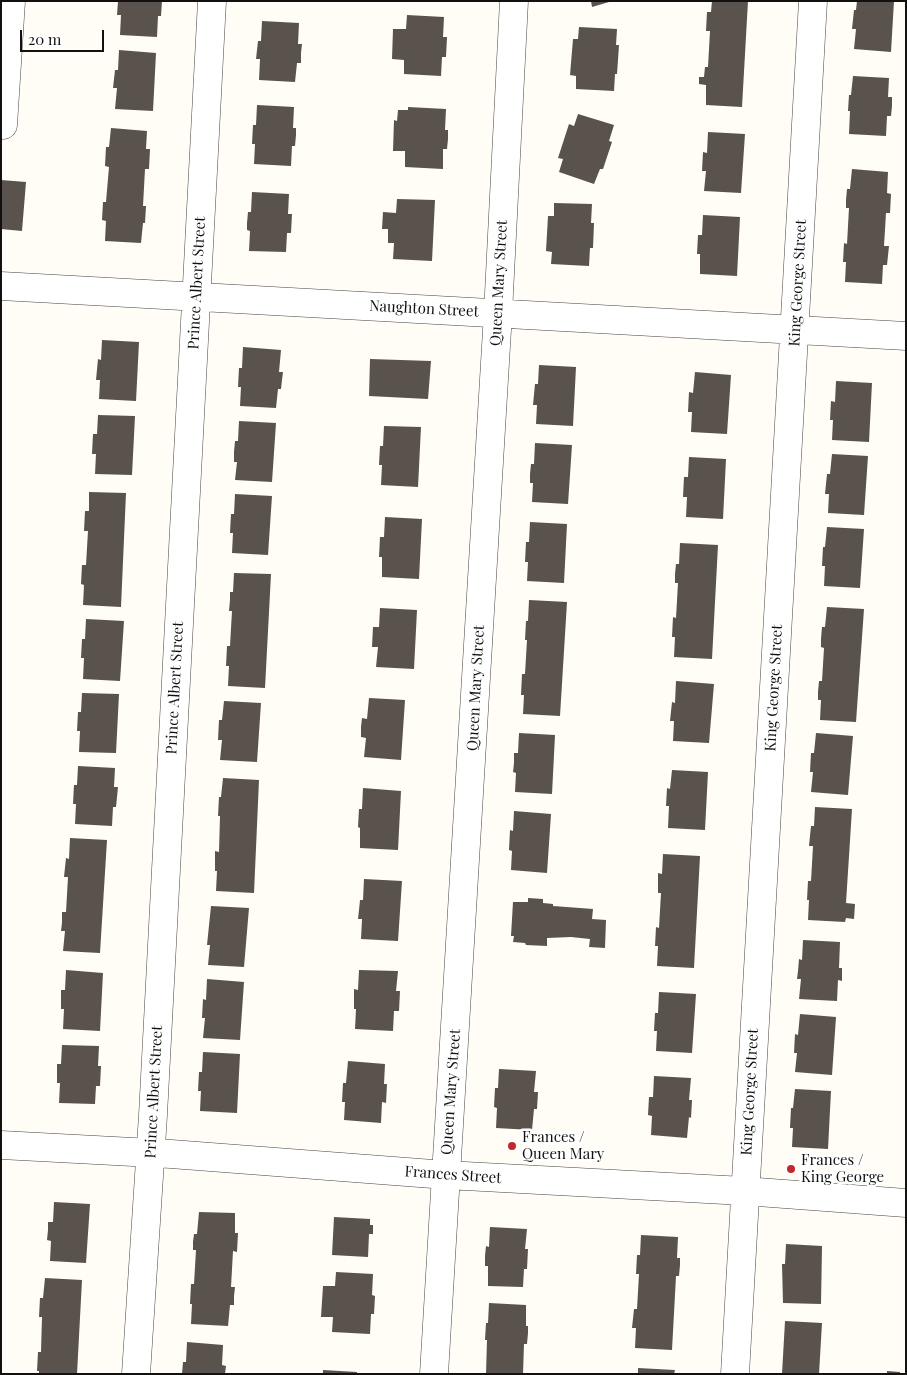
<!DOCTYPE html>
<html>
<head>
<meta charset="utf-8">
<style>
	body { margin:0 }
	#map { position:relative; width:907px; height:1375px; overflow:hidden; background:#fffdf5; font-family:"Playfair Display",serif }
	canvas { display:block }
	.frame { position:absolute; inset:0; border:2px solid #111; pointer-events:none }
	.scale { position:absolute; left:20px; top:30px; width:84px; height:22px; box-sizing:border-box; border:2px solid #111; border-top:0; padding-left:6px; font-size:15px; line-height:18px; white-space:nowrap; color:#111; -webkit-text-stroke:4px #fff; paint-order:stroke }
</style>
</head>
<body>
<div id="map">
<canvas width="907" height="1375"></canvas>
<div class="frame"></div>
<div class="scale">20 m</div>
</div>
<script>
const ctx = document.querySelector('canvas').getContext('2d');
ctx.lineJoin = 'round';
function fillPath(path, color) {
  ctx.fillStyle = color;
  ctx.fill(path, 'evenodd');
}
function strokePath(path, color, width, dash) {
  ctx.strokeStyle = color;
  ctx.lineWidth = width;
  ctx.lineCap = dash ? 'butt' : 'round';
  ctx.setLineDash(dash || []);
  ctx.stroke(path);
}
function write(font, color, halo, rows, align = 'center') {
  ctx.font = font + ' "Playfair Display",serif';
  ctx.lineWidth = 5;
  ctx.setLineDash([]);
  ctx.textBaseline = 'middle';
  ctx.strokeStyle = halo;
  ctx.fillStyle = color;
  for (const [text, x, y, turn = 0] of rows) {
    ctx.save();
    ctx.translate(x, y);
    ctx.rotate((+turn || 0) * Math.PI / 180);
    ctx.textAlign = isNaN(turn) ? turn : align;
    if (halo) ctx.strokeText(text, 0, 0);
    ctx.fillText(text, 0, 0);
    ctx.restore();
  }
}
fillPath(new Path2D(`
	M118,1H162L161,16H158L157,37L120,35L121,15H117Z
	M591,1H609V2L592,7Z
	M712,1H748L742,107L706,105V85L699,84V77H704L705,67H708L710,31H706L707,12H711Z
	M857,1H894L891,52L854,49L856,29H852L854,10H856Z
	M407,15L444,17L443,37H447L446,57H442L441,76L404,74V60L392,59L393,29H406Z
	M262,21L299,23L298,44H302L301,53V63H297L295,82L259,80L260,59H256L258,41H261Z
	M579,27L617,29L616,45H619L617,74H615L614,91L576,89V76L570,75L573,39H578Z
	M119,50L156,53L153,111L115,109L117,88H113L115,70H118Z
	M853,76L889,78L888,97H892V106L891,116H887L886,136L849,134L850,111H848L849,95H851Z
	M257,105L294,107L293,128H296V135L295,146H292L291,166L254,164L255,144H252L253,125H256Z
	M408,107L446,109L445,130H448V139L447,149H443V169L405,167V151H393L394,120L397,121L398,110H408Z
	M578,114L614,125L609,141L612,142L603,169H600L594,184L559,172L563,159L558,158L569,124L574,126Z
	M111,128L147,131L146,149H150L149,169H145L143,206H146L145,223H143L141,243L105,241L106,221L102,220L103,202H106L109,167L105,166L106,147H109Z
	M708,132L745,134L741,193L704,191L706,171H702L703,152L707,153Z
	M852,169L888,172L887,193L891,194L890,213H886L884,246H889L887,265H883L882,284L845,282L846,262H843L844,243L847,244L849,208H846V200L847,189H850Z
	M1,180L26,182L22,231L1,229Z
	M252,192L289,194L288,214H292L291,233H287L286,252L249,251L250,231L247,230V223L248,212H251Z
	M397,199L435,200L432,261L393,259L394,243H388V229H382L383,212L396,213Z
	M554,203L592,204L591,223H594L593,248H590L589,266L551,264L552,252L546,251L548,216H554Z
	M703,215L740,217L737,276L700,274V254H697L698,235H702Z
	M102,340L139,342L136,401L99,399L100,380H96L98,359L101,360Z
	M243,347L281,350L279,372H283L282,380L281,389H278L276,408L240,406L241,387H238L239,368H242Z
	M370,359L431,361L428,399L369,396Z
	M539,365L576,367L573,426L536,424L537,405H533L535,384H538Z
	M695,372L731,375L727,434L691,432L692,412H688L689,392L693,393Z
	M836,381L872,383L869,442L832,440L833,420H830L831,401L835,402Z
	M98,415L135,416L132,475L95,474L96,454H92L93,434H97Z
	M239,421L276,423L272,482L235,480L237,462H234V452L235,441H238Z
	M384,426L421,427L418,487L381,485L382,465H379L380,446H383Z
	M535,443L572,445L568,504L532,502L533,483H530V474L531,464H534Z
	M832,454L868,456L864,515L828,513L829,494H825L827,474H830Z
	M689,457L726,459L723,519L686,517L687,497H683L684,477H688Z
	M89,492L126,493L121,607L83,605L84,585L81,584L82,565H86L88,531H84L85,511H89Z
	M235,494L272,496L268,555L232,553L233,533H230L231,514H234Z
	M385,517L422,519L419,579L382,577V557H379L380,537H384Z
	M530,522L567,524L564,583L527,581L528,562H525L526,542H529Z
	M827,527L864,529L860,588L824,586L825,566H822L823,547H825Z
	M680,543L718,545L712,659L674,657L675,637H672L673,617L676,618L678,583H675V574L676,564H679Z
	M234,573L271,574L265,688L228,686L229,666H226L227,646H230L232,611H229L230,600V592H233Z
	M529,600L567,602L560,716L523,714L524,695H521L522,674H525L527,640H525L526,621H528Z
	M827,607L864,609L856,722L820,720L821,700H818V692L819,681H822L824,648L821,647V639L822,627H825Z
	M380,608L417,610L414,669L376,667L378,647H372L373,627H379Z
	M86,619L124,621L120,681L83,679L84,658H81L82,639H85Z
	M676,681L714,684L709,743L673,741L674,721H670L672,702L675,703Z
	M82,693L119,694L116,753L79,752L80,731H77L78,712H81Z
	M369,698L405,700L401,760L364,757L366,738L361,737V727L362,718L367,719Z
	M224,701L261,703L257,762L220,760L222,740H218L219,720H222Z
	M519,733L555,735L552,794L515,792L516,773L513,772L514,763V753H518Z
	M816,733L853,736L848,795L811,792L813,772H810L811,753H814Z
	M78,766L115,768L114,787H118L116,807H113L112,826L75,824L76,804H73L74,785H77Z
	M672,770L708,772L705,830L668,828L669,806H666L667,788L670,789Z
	M223,778L259,780L254,893L216,891L217,871H215V851L219,852L220,816H218L219,797H221Z
	M363,788L401,791L398,850L360,848V828L358,827L359,809H362Z
	M815,807L852,809L846,903L855,904L854,919L846,918L845,922L808,920L809,900H807L808,881H811L813,846H809L811,826H814Z
	M514,811L551,814L547,873L511,870L512,851L509,850L510,830L513,831Z
	M70,838L107,840L100,953L63,951L65,931H61L62,923V912H66L68,877H64L66,858L69,859Z
	M663,854L700,856L694,968L657,966L658,946H655L656,927L659,928L661,893H658V873L662,874Z
	M364,879L402,881L398,941L361,939L362,919H358L359,910L360,900H363Z
	M528,898L543,899V903L553,904V906L593,909L592,919L606,920L605,948L589,947L590,939L571,937L547,938V946L526,945L525,943L513,942L514,936H511L513,902H528Z
	M211,906L249,908L244,967L208,965L210,945H207Z
	M803,940L840,942L839,968H842V981L838,980L837,1001L799,999L801,979H797L798,971L799,959L802,960Z
	M66,970L103,973L100,1031L63,1029L64,1009H61V990H65Z
	M359,970L398,971L396,991H400L399,1011H394L393,1031L355,1029L356,1009H354V989L358,990Z
	M207,979L244,982L240,1040L203,1038L205,1018H202L203,999L206,1000Z
	M659,992L696,994L692,1053L656,1051L657,1031H654L655,1013H658Z
	M800,1014L836,1017L832,1075L795,1072L797,1053H794L795,1034L798,1035Z
	M62,1045L99,1046L98,1066H101L100,1086H96L95,1104L59,1103L60,1083H57V1064H61Z
	M203,1052L240,1054L237,1113L200,1111L201,1091H198L199,1072H202Z
	M348,1061L385,1064L384,1084H387L386,1103L382,1102L381,1123L344,1120L345,1102H342L343,1083H346Z
	M499,1069L536,1071L534,1092H538L537,1109H534L532,1130L496,1128L497,1108L494,1107L495,1088H498Z
	M654,1076L691,1078L689,1100H692L691,1118L689,1117L687,1138L651,1135L652,1116L648,1115L649,1097H653Z
	M795,1089L831,1091L828,1149L792,1147L793,1128H790L791,1108H793Z
	M54,1202L90,1204L86,1263L50,1261L51,1241L47,1240L48,1230V1222H53Z
	M199,1212L235,1213V1233H238L237,1252L233,1251L231,1287H235L234,1296V1305H230L228,1326L191,1324L192,1304H190L191,1284H194L196,1250H193V1242L194,1234H197Z
	M334,1217L370,1219V1225H373V1234H369L368,1257L332,1255Z
	M490,1227L527,1229L525,1249H528L527,1269H524L523,1287L488,1286V1266H485V1256L486,1246L489,1247Z
	M641,1235L678,1237L677,1258H680V1265L679,1276H676L672,1350L635,1348L636,1328H632L634,1309H637L639,1274H636L637,1255H640Z
	M786,1244L822,1246L821,1304L783,1303L782,1264H785Z
	M336,1272L373,1274L372,1295L375,1296L374,1314H371L370,1334L332,1332L333,1317H321L323,1286H335Z
	M45,1278L82,1280L77,1374H39V1371H37L38,1352H41L42,1317H39L40,1298H43Z
	M489,1303L526,1305V1326H528V1333L527,1344H524L523,1374H486L487,1340H485L486,1323H488Z
	M785,1321L822,1323L819,1374H782Z
	M187,1342L223,1345L222,1365L226,1366L225,1374H182L183,1362H186Z
	M638,1368L675,1370L674,1374H638Z
	M323,1370L357,1372V1374H323Z
	M887,1371L900,1372V1374H887Z`), '#5a524d');
const minor = new Path2D(`
	M1,125H3L11,1
	M1,286L906,336
	M1,1145L171,1154L446,1175L744,1191L906,1203
	M136,1374L153,1115L212,1
	M434,1374L498,313L514,1
	M735,1374L813,1`);
strokePath(minor, '#444', 29);
strokePath(minor, '#fff', 28);
for (const [x, y, r, color] of [
	[512,1146,5,"#c4262e"],
	[791,1169,5,"#c4262e"]
]) {
  const dot = new Path2D();
  dot.arc(x, y, r, 0, 2 * Math.PI);
  ctx.fillStyle = color;
  ctx.fill(dot);
  strokePath(dot, '#fff', 2);
}
write('15px', '#111', '#fff', [
	["Prince Albert Street",197,283,-87],
	["Queen Mary Street",499,283,-87],
	["King George Street",798,283,-87],
	["Naughton Street",424,309,3],
	["Prince Albert Street",175,688,-87],
	["Queen Mary Street",476,688,-87],
	["King George Street",774,688,-87],
	["Prince Albert Street",154,1092,-87],
	["Queen Mary Street",451,1092,-86],
	["King George Street",750,1092,-87],
	["Frances Street",453,1175,4]
]);
write('15px', '#111', '#fff', [
	["Frances /",522,1137],
	["Queen Mary",522,1154],
	["Frances /",801,1160],
	["King George",801,1177]
], 'left');
</script>
</body>
</html>
